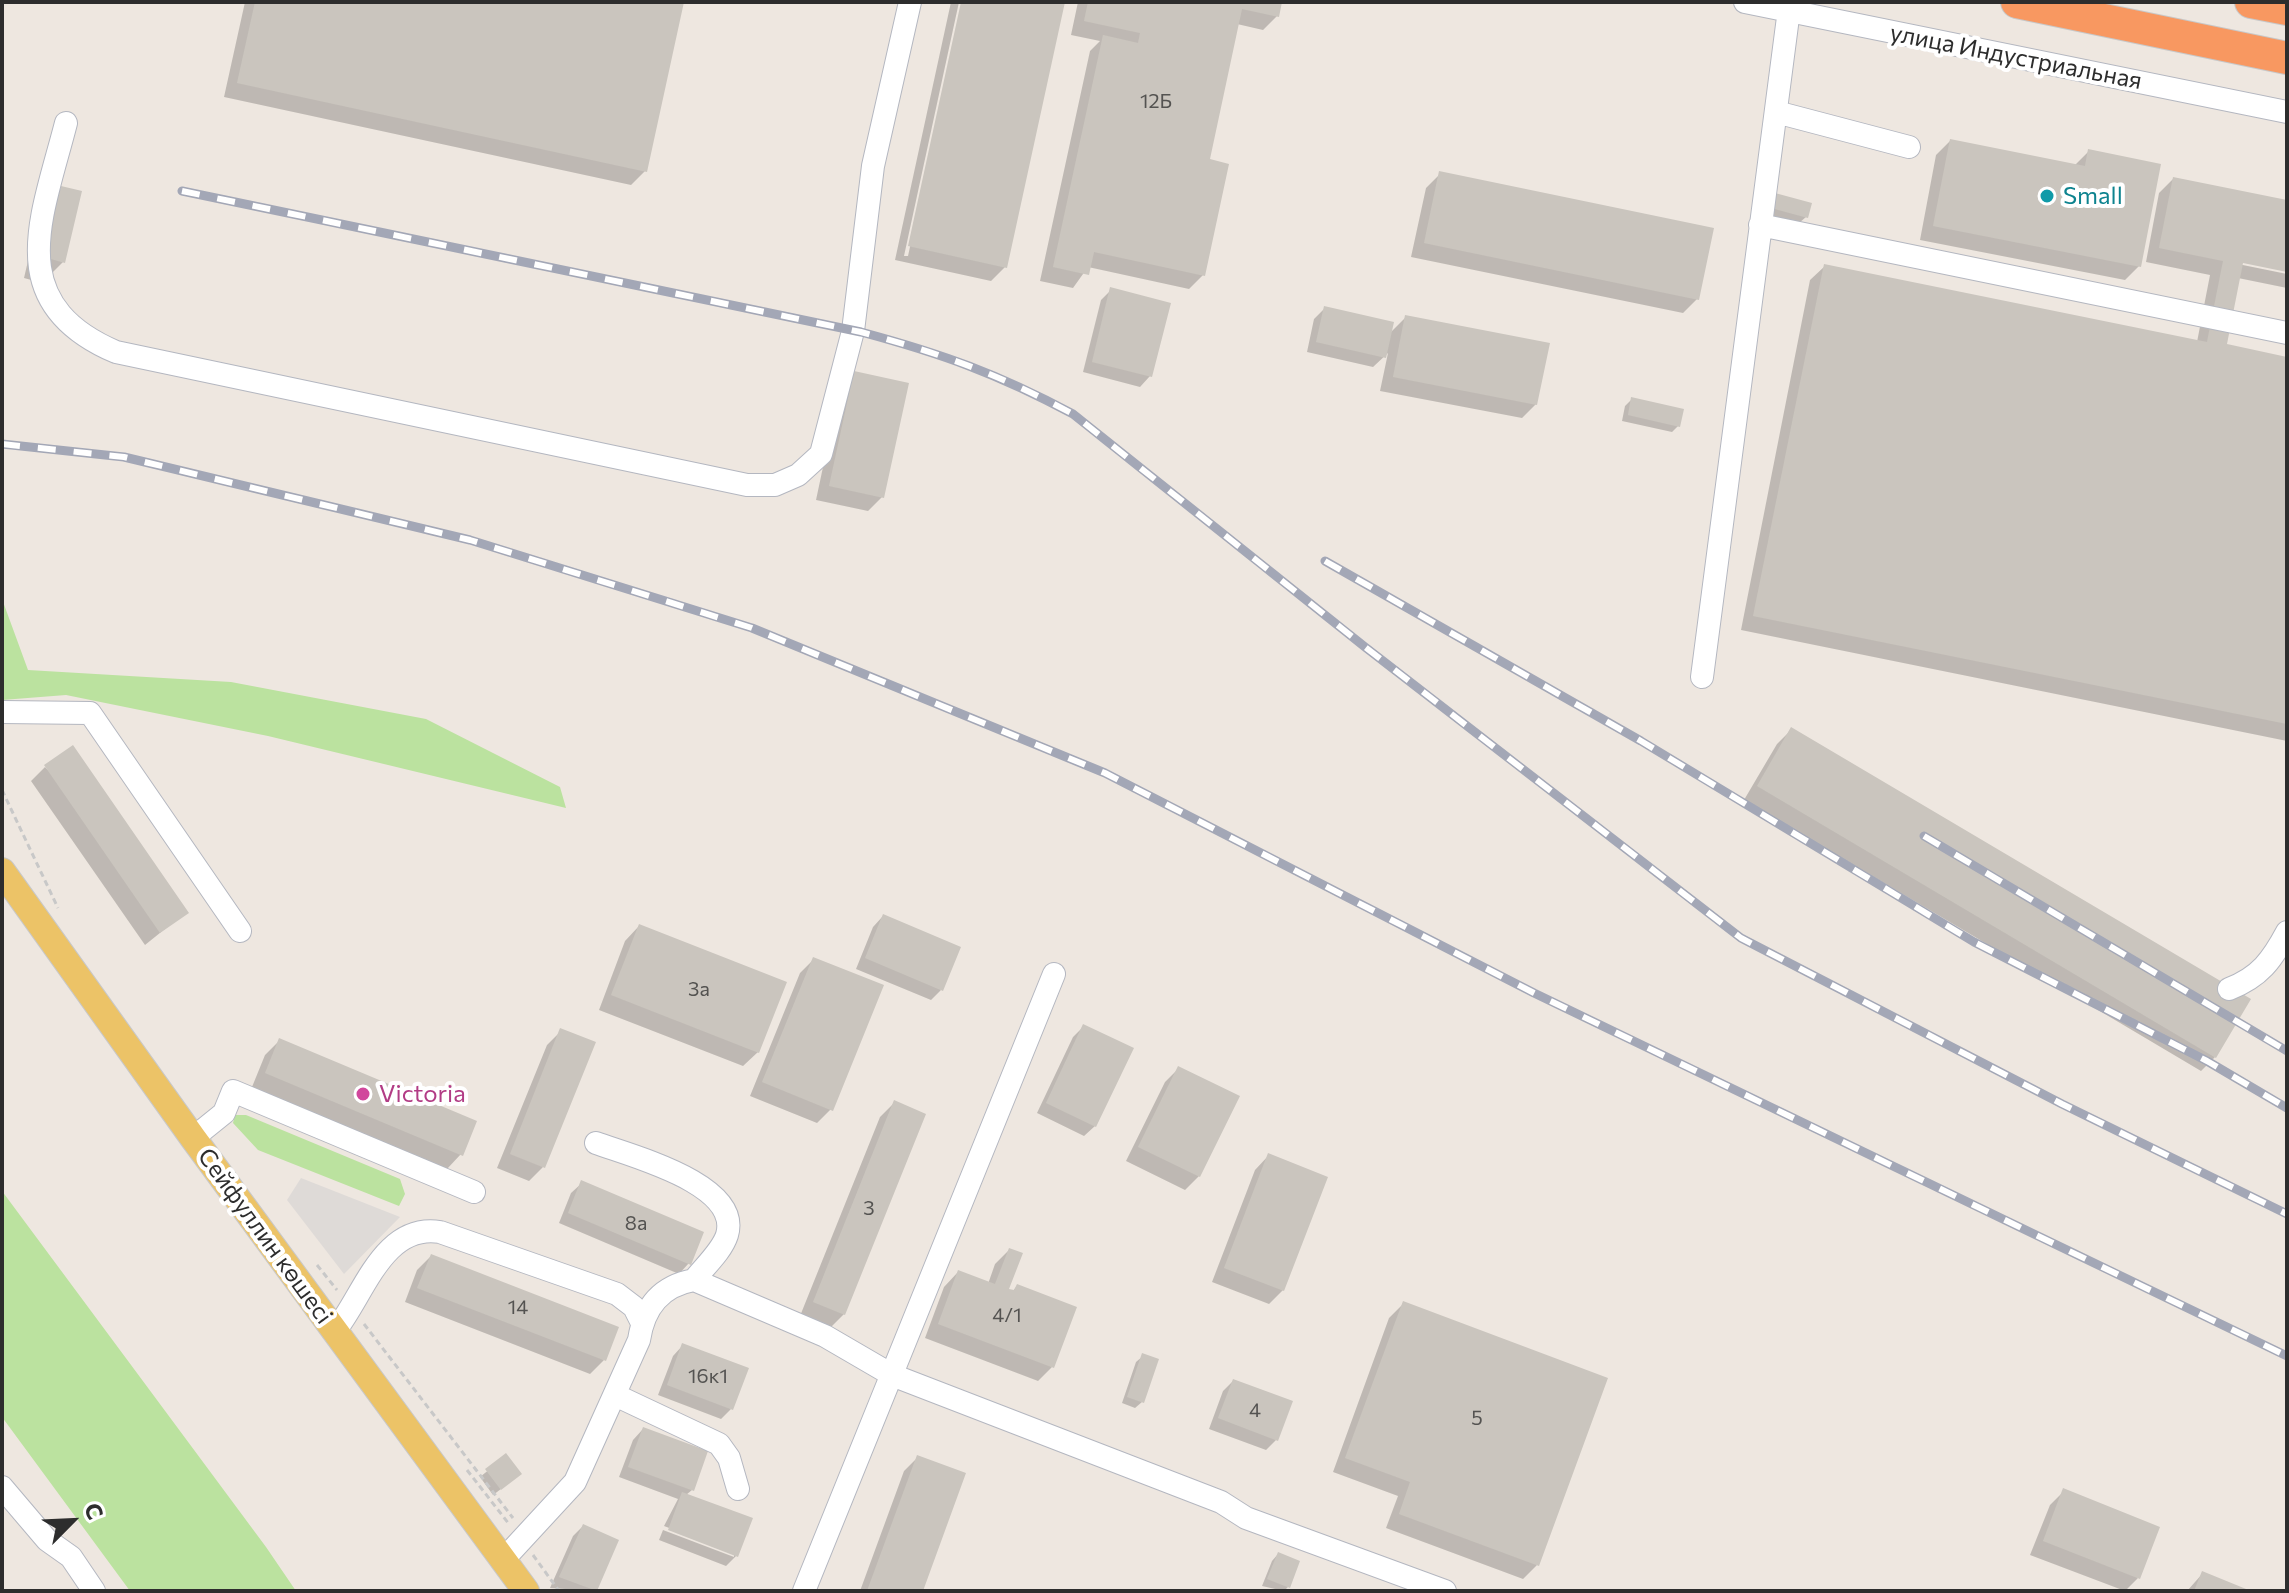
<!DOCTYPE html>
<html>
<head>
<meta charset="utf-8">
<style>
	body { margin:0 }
	#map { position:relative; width:2289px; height:1593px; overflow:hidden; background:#eee7e0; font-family:Commissioner,sans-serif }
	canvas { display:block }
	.frame { position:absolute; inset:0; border:4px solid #2d2d2d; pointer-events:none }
	.north { position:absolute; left:32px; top:1481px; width:80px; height:80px; -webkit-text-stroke:6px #fff; paint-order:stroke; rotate:66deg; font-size:22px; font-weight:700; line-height:32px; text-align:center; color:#2d2d2d }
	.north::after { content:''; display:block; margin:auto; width:28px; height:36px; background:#2d2d2d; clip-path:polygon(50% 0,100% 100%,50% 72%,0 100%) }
</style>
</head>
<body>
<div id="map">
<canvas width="2289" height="1593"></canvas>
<div class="frame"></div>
<div class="north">С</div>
</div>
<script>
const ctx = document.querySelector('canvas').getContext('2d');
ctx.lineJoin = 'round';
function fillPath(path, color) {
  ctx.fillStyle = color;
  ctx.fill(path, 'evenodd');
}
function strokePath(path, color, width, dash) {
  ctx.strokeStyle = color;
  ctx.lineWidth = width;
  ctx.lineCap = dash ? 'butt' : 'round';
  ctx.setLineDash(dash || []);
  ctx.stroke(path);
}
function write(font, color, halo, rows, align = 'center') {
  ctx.font = font + ' Commissioner,sans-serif';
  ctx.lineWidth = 8;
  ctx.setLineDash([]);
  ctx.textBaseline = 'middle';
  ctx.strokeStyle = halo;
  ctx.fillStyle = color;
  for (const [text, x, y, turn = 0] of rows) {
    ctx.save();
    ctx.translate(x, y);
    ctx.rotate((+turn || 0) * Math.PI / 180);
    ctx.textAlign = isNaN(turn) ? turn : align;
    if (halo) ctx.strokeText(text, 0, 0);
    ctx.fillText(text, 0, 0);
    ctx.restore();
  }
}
fillPath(new Path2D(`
	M2,599L28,670L231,682L426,719L560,787L566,808L268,736L66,695L2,700Z
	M235,1115H246L400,1179L405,1194L399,1206L258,1150L233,1123Z
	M2,1191L266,1547L296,1591H130L2,1417Z`), '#bbe29f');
fillPath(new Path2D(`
	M301,1178L400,1217L344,1274L287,1200Z`), '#dedad7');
fillPath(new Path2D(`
	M245,2H682L645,171L631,185L224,97Z
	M951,2H959L904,256H908L963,2H1063L1005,267L991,281L895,260Z
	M1078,2H1280L1277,16L1263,30L1237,24L1207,161L1203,275L1189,289L1088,267L1073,288L1040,281L1090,51L1100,41L1071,35Z
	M1950,141L2074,166L2088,152L2139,266L2125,280L1920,240L1936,155Z
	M1440,174L1697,299L1683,313L1411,257L1426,188Z
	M2173,179L2287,202V270L2234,259L2233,263L2287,274V288L2238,278L2224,346L2287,359V741L1741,630L1810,280L1825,266L2197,342L2210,275L2146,262L2159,193Z
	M62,188L63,262L42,283L24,278L40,209Z
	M1769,201L1806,217L1799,223L1765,214Z
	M1111,290L1150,376L1140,387L1083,372L1101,300Z
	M1325,308L1389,334L1406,317L1536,404L1522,418L1380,391L1388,353L1373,367L1307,352L1314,319Z
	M854,373L882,497L868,511L816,500L840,387Z
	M1632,399L1678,426L1672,432L1622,421L1625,406Z
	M1791,730L2215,1057L2201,1071L1744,800L1777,744Z
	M45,767L186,912L145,945L31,781Z
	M883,916L941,990L931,1000L856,969L873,927Z
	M639,926L758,1052L743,1066L599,1010L625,941Z
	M814,959L831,1109L817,1123L750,1096L800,973Z
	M1084,1026L1095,1126L1084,1136L1037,1113L1073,1037Z
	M561,1031L593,1044L543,1167L529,1181L497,1168L547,1045Z
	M279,1041L461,1154L447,1169L252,1087L265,1055Z
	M1179,1068L1199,1176L1185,1190L1126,1161L1165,1082Z
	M894,1103L844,1314L830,1328L800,1316L880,1117Z
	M1269,1155L1283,1290L1269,1304L1212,1282L1255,1170Z
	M582,1183L689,1263L679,1274L559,1223L571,1193Z
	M1009,1250L1007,1290L1012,1292L1017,1286L1052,1367L1038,1381L925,1338L944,1287L958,1272L988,1284L995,1264Z
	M431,1256L604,1360L590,1374L405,1302L417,1270Z
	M1403,1304L1537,1565L1523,1579L1386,1528L1398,1496L1333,1472L1389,1318Z
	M683,1345L731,1409L721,1419L658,1395L673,1356Z
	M1143,1356L1142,1402L1135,1408L1122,1403L1136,1362Z
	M1233,1381L1276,1440L1266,1450L1209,1429L1223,1391Z
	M643,1429L692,1490L686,1495L737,1555L726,1566L659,1540L663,1530L734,1557V1553L664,1526L678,1499L619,1477L633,1440Z
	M506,1456L513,1480L493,1495L480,1477Z
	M918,1457L920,1591H860L904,1471Z
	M2064,1491L2138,1578L2125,1591L2030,1555L2050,1505Z
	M583,1526L617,1541L595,1591L550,1588L573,1536Z
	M1278,1554L1288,1587L1284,1591L1262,1586L1272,1561Z
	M2203,1573L2246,1591H2187Z`), '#0003');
fillPath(new Path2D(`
	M255,2H684L647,172L237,83Z
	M961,2H1065L1007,268L908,246Z
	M1088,2H1282L1279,17L1242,9L1210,159L1229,164L1205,276L1094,252L1089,275L1053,267L1103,35L1138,43L1140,33L1084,21Z
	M1950,139L2085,166L2088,149L2161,164L2141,267L1933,226Z
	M1439,171L1714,228L1699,300L1424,243Z
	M2173,177L2287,200V272L2243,263L2227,344L2287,357V724L1753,616L1824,264L2207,342L2223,261L2159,248Z
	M61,186L82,191L65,263L44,257Z
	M1775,193L1812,203L1808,218L1771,208Z
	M1110,287L1171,303L1152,377L1092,362Z
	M1324,306L1394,322L1386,358L1316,342Z
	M1405,315L1550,343L1537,405L1393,377Z
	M854,371L909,383L884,498L829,486Z
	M1631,397L1684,409L1680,427L1628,415Z
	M1791,727L2251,999L2216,1058L1757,786Z
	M73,745L189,913L160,933L44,765Z
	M883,914L961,947L943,991L865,958Z
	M639,924L787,982L759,1053L611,995Z
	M813,957L884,985L833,1111L762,1082Z
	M1083,1024L1134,1048L1096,1127L1046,1103Z
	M560,1028L596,1042L545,1168L510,1154Z
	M279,1038L477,1121L463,1156L265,1073Z
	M1178,1066L1240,1096L1200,1177L1138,1147Z
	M894,1100L926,1114L845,1315L813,1302Z
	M1268,1153L1328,1177L1284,1291L1224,1268Z
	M581,1180L704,1232L691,1265L568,1213Z
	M1009,1248L1023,1253L1009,1289L1014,1290L1017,1284L1077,1307L1054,1368L938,1324L958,1270L995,1284Z
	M431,1254L619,1327L606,1361L417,1288Z
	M1403,1301L1608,1378L1539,1566L1399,1514L1410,1482L1345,1458Z
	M682,1343L749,1368L733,1410L667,1385Z
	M1142,1353L1159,1359L1144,1403L1127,1397Z
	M1233,1379L1293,1401L1278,1441L1218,1418Z
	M643,1427L708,1451L694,1491L628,1467Z
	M506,1453L522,1474L501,1490L485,1469Z
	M917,1455L966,1473L923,1591H867Z
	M2063,1488L2160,1527L2140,1579L2043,1541Z
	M682,1492L753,1518L738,1557L668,1530Z
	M583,1524L619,1540L597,1591L559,1577Z
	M1278,1552L1300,1561L1290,1588L1267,1579Z
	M2202,1571L2251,1591H2194Z`), '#cac5be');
const minor = new Path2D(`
	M1745,2L2287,112
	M1776,112L1909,147
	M66,123C42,217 1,303 116,352L747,485H775L798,475L821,454L853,331L873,166L910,2
	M1760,225L2287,333
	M1702,677L1790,2
	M2,712L90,713L240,931
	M2229,989C2260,977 2272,960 2287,932
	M193,1138L224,1113L233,1091L474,1192
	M596,1143C631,1156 742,1184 727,1235C722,1251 704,1267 694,1280
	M335,1331C364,1295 383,1223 440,1232L617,1294L634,1307L642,1323
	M615,1395L719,1444L729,1458L738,1489
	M2,1487L47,1540L71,1557L94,1591
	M503,1560L575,1482L639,1340C644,1307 661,1286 694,1280L825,1336L892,1375L1221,1502L1246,1518L1445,1591
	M804,1591L1054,974`);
const major = new Path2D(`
	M2,871L193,1138L526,1591`);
const highway = new Path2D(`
	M2017,2L2287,58
	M2251,2L2287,9`);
strokePath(minor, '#b4b7c0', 24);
strokePath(major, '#c8c8c8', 28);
strokePath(highway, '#c8c8c8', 34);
strokePath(new Path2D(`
	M2,790L58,908
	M317,1265L337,1290
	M364,1324L513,1518
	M467,1470L509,1524
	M533,1555L559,1591`), '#c8c8c8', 3, [6, 4]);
strokePath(minor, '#fff', 22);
strokePath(major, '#ecc367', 26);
strokePath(highway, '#f89861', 32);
const rail = new Path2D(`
	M182,191L861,332C943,354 998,374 1073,414L1365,647L1741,938L2062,1104L2287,1214
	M2,444L124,457L470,540L752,628L1105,773L1534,993L2287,1356
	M1325,561L1641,741L1974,942L2207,1061L2287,1108
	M1924,836L2287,1051`);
strokePath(rail, '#a3a7b6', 9);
strokePath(rail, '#fff', 6, [18]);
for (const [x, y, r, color] of [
	[2047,196,8,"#0f9aa8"],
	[363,1094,8,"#d1479c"]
]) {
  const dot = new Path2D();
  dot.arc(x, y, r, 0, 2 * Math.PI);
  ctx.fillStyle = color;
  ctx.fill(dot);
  strokePath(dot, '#fff', 3);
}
write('20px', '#545351', null, [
	["12Б",1156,101],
	["3а",699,989],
	["3",869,1208],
	["8а",636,1223],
	["14",518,1307],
	["4/1",1007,1315],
	["16к1",708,1376],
	["4",1255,1410],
	["5",1477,1418]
]);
write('24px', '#2d2d2d', '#fff', [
	["улица Индустриальная",2016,57,11],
	["Сейфуллин көшесі",265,1236,54]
]);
write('24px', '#0d838f', '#fff', [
	["Small",2063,196]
], 'left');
write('24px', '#b23c85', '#fff', [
	["Victoria",379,1094]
], 'left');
</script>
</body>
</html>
